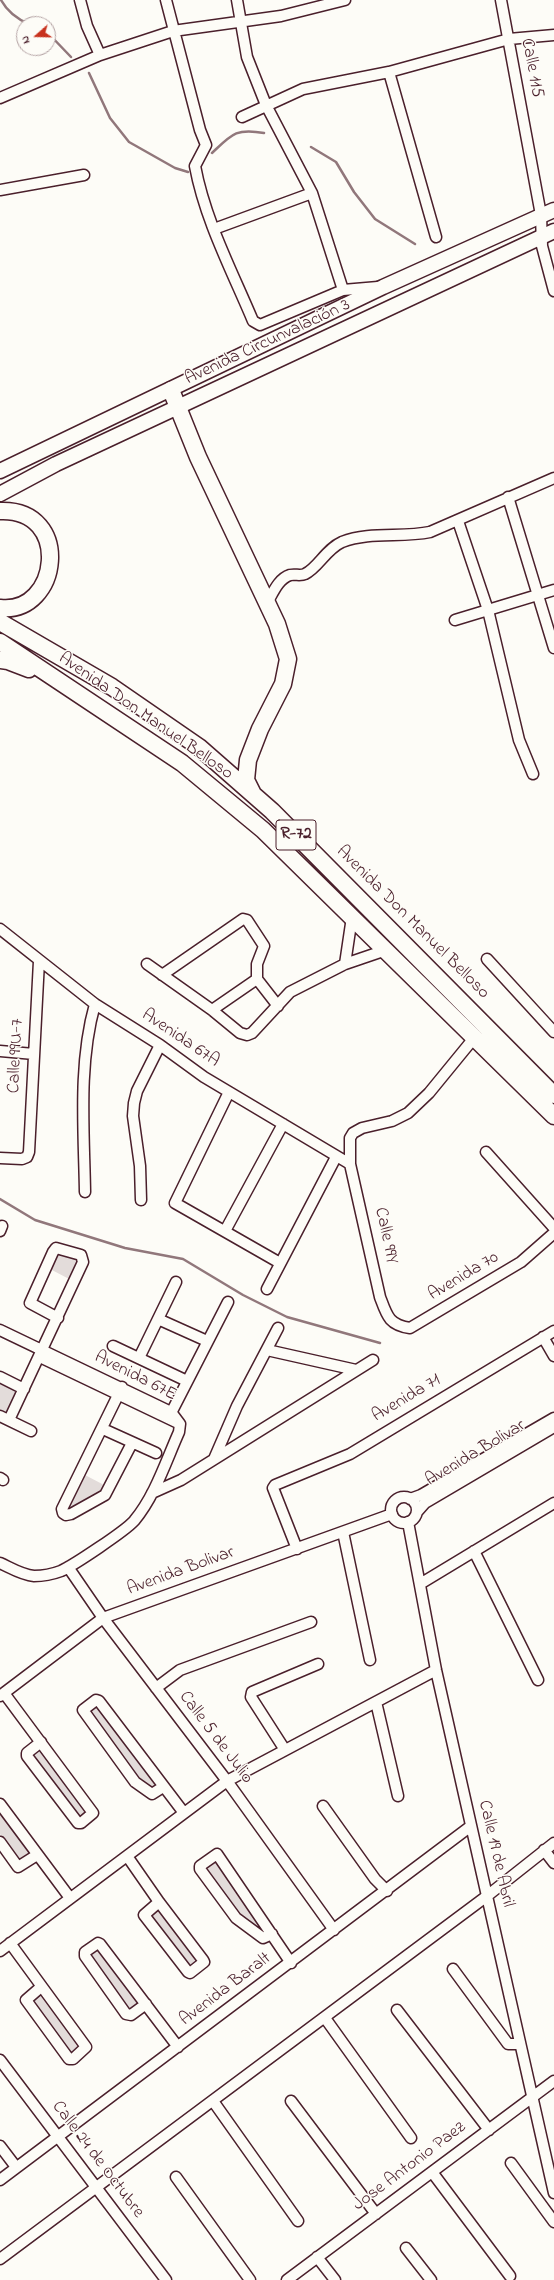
<!DOCTYPE html>
<html>
<head>
<meta charset="utf-8">
<style>
	body { margin:0 }
	#map { position:relative; width:554px; height:2280px; overflow:hidden; background:#fdfcf7; font-family:"Indie Flower",sans-serif }
	canvas { display:block }
	.north { position:absolute; left:16px; top:16px; width:40px; height:40px; box-sizing:border-box; background:#fdfcf7; border:1px solid #b5a4a5; border-radius:50%; rotate:250deg; font-size:11px; font-weight:700; line-height:16px; text-align:center; color:#4a1f2b }
	.north::after { content:''; display:block; margin:auto; width:14px; height:18px; background:#c8321e; clip-path:polygon(50% 0,100% 100%,50% 72%,0 100%) }
</style>
</head>
<body>
<div id="map">
<canvas width="554" height="2280"></canvas>
<div class="north">N</div>
</div>
<script>
const ctx = document.querySelector('canvas').getContext('2d');
ctx.lineJoin = 'round';
function fillPath(path, color) {
  ctx.fillStyle = color;
  ctx.fill(path, 'evenodd');
}
function strokePath(path, color, width, dash) {
  ctx.strokeStyle = color;
  ctx.lineWidth = width;
  ctx.lineCap = dash ? 'butt' : 'round';
  ctx.setLineDash(dash || []);
  ctx.stroke(path);
}
function write(font, color, halo, rows, align = 'center') {
  ctx.font = font + ' "Indie Flower",sans-serif';
  ctx.lineWidth = 3;
  ctx.setLineDash([]);
  ctx.textBaseline = 'middle';
  ctx.strokeStyle = halo;
  ctx.fillStyle = color;
  for (const [text, x, y, turn = 0] of rows) {
    ctx.save();
    ctx.translate(x, y);
    ctx.rotate((+turn || 0) * Math.PI / 180);
    ctx.textAlign = isNaN(turn) ? turn : align;
    if (halo) ctx.strokeText(text, 0, 0);
    ctx.fillText(text, 0, 0);
    ctx.restore();
  }
}
fillPath(new Path2D(`
	M57,1251L79,1258L71,1280L50,1269Z
	M0,1382L18,1392L7,1415L0,1412Z
	M85,1475L106,1486L98,1498L74,1508L70,1505Z
	M99,1705L158,1785L150,1791L138,1783L87,1713Z
	M41,1747L88,1813L81,1820L31,1755Z
	M0,1811L31,1854L20,1862L0,1834Z
	M216,1859L266,1931L263,1934L241,1916L205,1868Z
	M159,1906L199,1960L189,1968L148,1915Z
	M99,1947L141,2004L129,2012L89,1955Z
	M40,1992L81,2048L71,2056L29,1999Z`), '#e3dcda');
strokePath(new Path2D(`
	M1,0C7,11 17,19 29,24
	M48,33L71,57
	M89,73L110,118L129,142L175,168L188,172
	M311,147L336,162L354,192L375,219L415,244
	M212,153C232,134 236,128 264,133
	M0,1199L35,1220L125,1248L183,1259L243,1295L287,1317L380,1343`), '#91777b', 2.5);
const street = new Path2D(`
	M80,0L87,26L100,55
	M166,0L200,130L206,145L195,166C205,220 232,271 253,321L260,325L343,290L378,287
	M237,0L247,57L266,105L312,193L343,290
	M501,0L541,215L542,246L554,291
	M389,72L436,237
	M0,98L100,55L173,31L281,16L345,0
	M242,117L303,89L389,72L509,39L554,35
	M0,190L84,175
	M214,229L312,193
	M508,497L554,648
	M458,521L488,610L519,740L533,774
	M267,603C273,593 278,579 290,575C295,574 301,576 305,574C318,568 326,549 342,542C370,531 401,538 430,532L554,478
	M455,620L554,590
	M0,929L95,1004L160,1045L204,1077L350,1164
	M487,959L554,1032
	M147,964L212,1010L240,1033L247,1035L252,1033L290,992L345,964L386,950
	M345,964L352,917
	M162,975L243,919L247,920L264,946L257,964V979L278,1006
	M212,1010L257,979
	M474,1038L429,1093L408,1113L392,1121L362,1128L353,1133L350,1138V1164L380,1297C387,1316 389,1325 410,1328L521,1262L554,1233
	M0,1051L34,1054
	M229,1092L175,1203L280,1263
	M486,1152L554,1228
	M0,1158L22,1159L27,1157L29,1152L39,961
	M85,1192C84,1130 78,1064 95,1004
	M141,1200L140,1166L133,1116L134,1103L137,1091L160,1045
	M0,1231L2,1226
	M225,1231L283,1124
	M267,1289L336,1157
	M158,1319L207,1341
	M0,1330L171,1412L180,1424
	M543,1337L554,1356
	M113,1346L187,1381
	M267,1350L356,1370
	M139,1358L176,1282
	M44,1359L180,1424
	M0,1377L24,1389
	M122,1387L62,1509L63,1513L66,1515L71,1514L105,1495L132,1443
	M0,1416L31,1431
	M169,1417L228,1302
	M9,1420L83,1262L81,1255L56,1248L53,1252L30,1303L58,1318
	M103,1429L156,1453
	M214,1459L237,1406L278,1328
	M0,1478L3,1480
	M152,1493L181,1480L373,1360
	M391 1510a13 13 0 1 1 26 0a13 13 0 1 1-26 0Z
	M410,1499L421,1495L554,1418
	M417,1512L425,1503L554,1427
	M408,1522L436,1670L554,2193
	M343,1532L370,1660
	M297,1549L273,1488L275,1485L350,1454L554,1331
	M474,1551L538,1680
	M0,1563C11,1568 22,1575 34,1576C42,1576 53,1574 61,1571C74,1565 125,1531 134,1521C155,1496 166,1461 179,1432L180,1424
	M68,1567L103,1618L227,1781L334,1930
	M420,1584L554,1503
	M156,1688L180,1670L311,1622
	M4,1693L93,1813L81,1823H78L27,1756V1753L41,1742
	M0,1696L103,1618L392,1514
	M376,1702L398,1796
	M285,1750L251,1697L252,1692L318,1664
	M163,1787L152,1794L135,1782L83,1710L96,1700L99,1701L184,1813
	M0,1804L70,1898
	M323,1806L375,1879L387,1891
	M0,1842L18,1867L37,1855
	M544,1850L554,1863
	M127,1856L159,1902L203,1960L204,1962L190,1973L188,1972L144,1915L159,1902
	M272,1934L263,1938L236,1918L200,1869V1866L217,1854L291,1963
	M10,1943L86,2047L73,2059H69L26,2000L41,1987
	M0,1951L227,1781L436,1670
	M453,1969L508,2044H519
	M146,2004L131,2015L126,2014L85,1956V1952L98,1943L100,1944L178,2047
	M397,2010L489,2130
	M325,2018L411,2138
	M0,2060L166,2280
	M213,2101L298,2221
	M291,2101L376,2214
	M0,2146L16,2167
	M511,2163L554,2222
	M432,2172L510,2276
	M176,2177L250,2280
	M0,2180L471,1826
	M406,2248L431,2280
	M317,2257L335,2280
	M0,2259L487,1896L554,1843
	M287,2280L554,2081`);
const secondary = new Path2D(`
	M0,471L383,287L554,210
	M0,494L56,464L554,231`);
const primary = new Path2D(`
	M171,390L198,457L277,624L288,659L283,684L260,729L248,760L246,780L253,794
	M0,511C73,508 60,615 0,608
	M0,622L112,687L199,747L272,811L554,1095
	M0,642L182,763L263,830L554,1116
	M0,660L8,661L29,669`);
strokePath(street, '#4a1f2b', 13);
strokePath(secondary, '#4a1f2b', 17);
strokePath(primary, '#4a1f2b', 19);
strokePath(street, '#fdfcf7', 10);
strokePath(secondary, '#fdfcf7', 14);
strokePath(primary, '#fdfcf7', 16);
for (const [x, y, w] of [
	[296,835,40]
]) {
  const box = new Path2D();
  box.roundRect(x - w / 2, y - 15, w, 30, 3);
  ctx.fillStyle = '#fdfcf7';
  ctx.fill(box);
  strokePath(box, '#4a1f2b', 1);
}
write('bold 17px', '#4a1f2b', null, [
	["R-72",296,835]
]);
write('18px', '#4a1f2b', '#fdfcf7', [
	["Calle 115",531,68,79],
	["Avenida Circunvalación 3",268,343,-25],
	["Avenida Don Manuel Belloso",145,717,35],
	["Avenida Don Manuel Belloso",412,923,45],
	["Avenida 67A",180,1039,34],
	["Calle 99U-7",17,1056,-87],
	["Calle 99Y",385,1236,78],
	["Avenida 70",464,1277,-31],
	["Avenida 67E",135,1377,27],
	["Avenida 71",407,1399,-31],
	["Avenida Bolivar",476,1454,-31],
	["Avenida Bolivar",181,1572,-20],
	["Calle 5 de Julio",215,1738,53],
	["Calle 19 de Abril",495,1854,77],
	["Avenida Baralt",226,1990,-37],
	["Calle 24 de Octubre",97,2160,53],
	["Jose Antonio Paez",410,2167,-37]
]);
</script>
</body>
</html>
